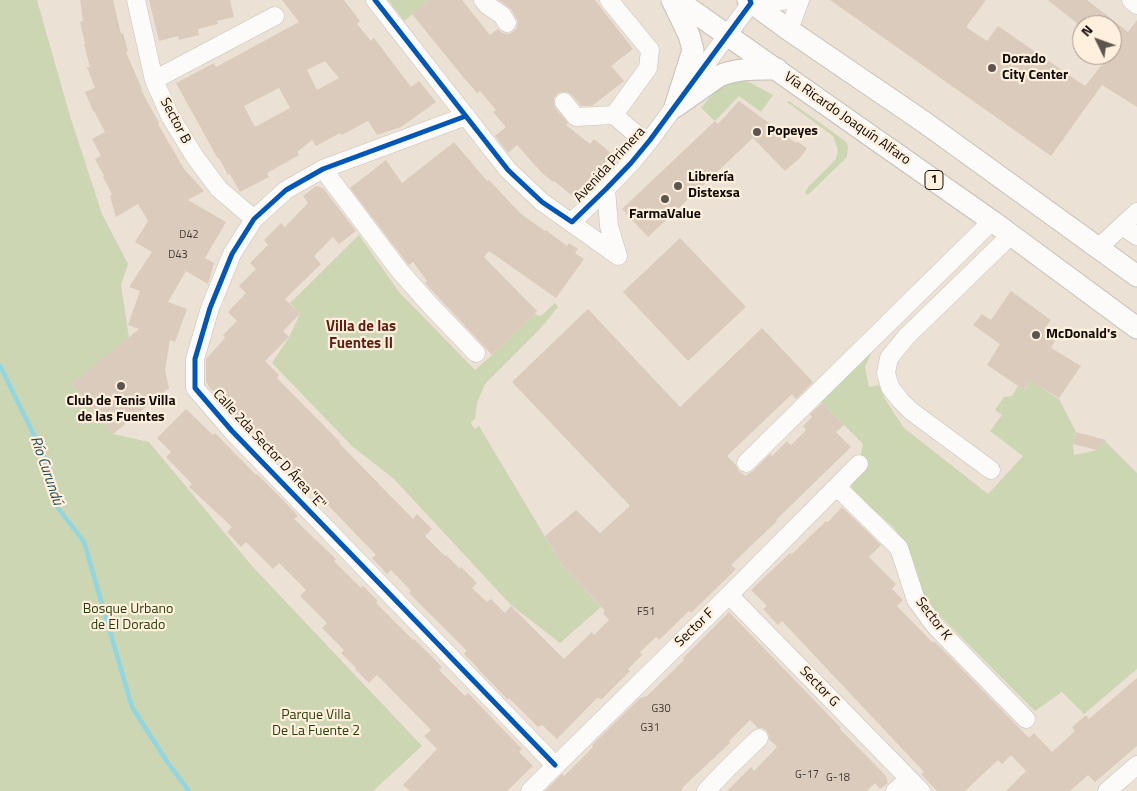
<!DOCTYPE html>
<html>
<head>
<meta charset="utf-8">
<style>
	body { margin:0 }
	#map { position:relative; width:1137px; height:791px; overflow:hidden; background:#ebe2d5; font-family:"Titillium Web",sans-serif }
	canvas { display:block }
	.north { position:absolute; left:1072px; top:15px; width:50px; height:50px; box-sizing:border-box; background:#fff0de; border:1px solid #a09487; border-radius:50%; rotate:312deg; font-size:14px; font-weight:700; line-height:20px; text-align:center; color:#110b05 }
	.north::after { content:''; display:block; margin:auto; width:18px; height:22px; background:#5d564e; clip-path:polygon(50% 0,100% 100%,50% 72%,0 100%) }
</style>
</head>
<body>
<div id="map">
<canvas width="1137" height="791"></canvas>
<div class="north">N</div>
</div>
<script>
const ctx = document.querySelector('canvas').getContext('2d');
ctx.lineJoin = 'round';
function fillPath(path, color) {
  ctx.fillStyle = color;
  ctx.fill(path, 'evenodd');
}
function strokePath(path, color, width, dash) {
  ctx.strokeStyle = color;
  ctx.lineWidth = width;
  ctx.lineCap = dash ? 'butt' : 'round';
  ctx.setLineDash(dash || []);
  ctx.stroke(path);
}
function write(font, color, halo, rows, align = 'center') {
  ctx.font = font + ' "Titillium Web",sans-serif';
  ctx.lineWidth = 4.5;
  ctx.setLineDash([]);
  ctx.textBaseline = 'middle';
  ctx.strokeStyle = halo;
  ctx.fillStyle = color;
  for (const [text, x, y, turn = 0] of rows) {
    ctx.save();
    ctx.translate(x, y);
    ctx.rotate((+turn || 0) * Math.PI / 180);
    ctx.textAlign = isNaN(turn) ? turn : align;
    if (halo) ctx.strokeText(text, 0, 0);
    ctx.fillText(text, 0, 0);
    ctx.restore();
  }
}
fillPath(new Path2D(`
	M0,0H37L70,116L102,214L128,264L121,285L129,338L72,384L113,434L149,442L252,566L422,746L373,791H0Z
	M388,0H429L404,21Z
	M731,78L745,80L773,95L761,112L739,96L715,121L701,108L719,86Z
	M789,101L837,135L846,142L848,146L847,157L808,195L806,194L805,192L809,186L836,159L838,150L833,136L787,102Z
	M359,235L399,292L475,370L492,355L535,313L538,316L542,315L555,303L558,307L540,329L485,384L477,403L475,419L471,422L472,426L475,429L479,426L562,565L601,607L560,643L511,605L394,479L352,446L272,363L289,337L300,314L290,303Z
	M876,342L865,367L869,387L879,385L885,399L904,428L988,494L1023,456L990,431L1002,415L995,410L1004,397L1012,396L1018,386L1025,390L1034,374L1043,389L1059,399L1076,432L1073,444L1074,455L1097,450L1105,441L1137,473V669L1084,714L1062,692L1035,711L941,617L922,594L906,545L893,527L851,490L853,480L859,464L863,444L817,398Z`), '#ccd6b2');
strokePath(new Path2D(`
	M0,366L43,453L55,504L84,542L132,707L168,763L189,791`), '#91d6e0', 4.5);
fillPath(new Path2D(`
	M80,0H113L121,34L123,33L128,51L126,52L142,89L141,90L159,123L158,124L184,169L204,191L188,200L226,222L205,258L214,263L208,284L186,271L168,302L187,309L175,342L170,340L165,370L169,388L113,434L72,384L139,329L128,325L140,291L129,287L152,252L135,242L148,221L138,204L116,217L110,196L112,194L103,177L104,176L95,159L101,156L92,139L105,132L94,111H93L85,92L95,88L87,67H90L84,44H85L80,22L83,21Z
	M149,0H230L234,17L217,21L218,24L198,29L199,35L179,40L178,36L159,41Z
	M282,0H344L360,21L357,24L371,41L374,38L411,87L419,81L436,102L401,127L377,135L368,121L342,135L340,133L316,146L312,140L297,152L299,155L267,173L269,177L240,192L230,174L228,175L219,158L218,159L176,83L214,63L216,67L299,22ZM325,61L339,78L317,90L307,70ZM279,88L290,108L255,127L244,106Z
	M429,0H462L490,35L498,29L502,33L508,34L513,32L517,28L518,22L511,9L499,0H595L633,49L611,66L624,81L592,106H581L572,95L567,92H562L558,93L554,98V104L556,109L568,123L566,125L590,144L594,139L612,154L575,198L554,181L553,182L542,173L517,145L508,153L495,136L506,127L493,112L496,110L480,91L477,93L464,78L412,14Z
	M830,0H986L966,27L987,41L998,26L1085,86L1104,62L1094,55H1112V25H1079L1048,0H1087L1128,32L1137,20V107L1102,85L1051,156Z
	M739,101L796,143L798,142L807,148L800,158L785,171L753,138L648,237L622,209L715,121L718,124Z
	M454,142L487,181L489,180L521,214L545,231L546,230L567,246L569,243L578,249L575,253L584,259L556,298L489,251L484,257L537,311L492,355L425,283L427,281L413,262L409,265L407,263L350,188L386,160L402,183Z
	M316,186L323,188L356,231L339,244L333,237L314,256L321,264L285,299L300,314L283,331L289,337L265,361L279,375L277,378L340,442L339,443L413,519L417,514L432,529L425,536L445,556L446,555L460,569L461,567L477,583L472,588L487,602L491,599L505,613L511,606L564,659L592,632L594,635L609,620L603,613L605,611L562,565L545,536L576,510L600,533L630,506L512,382L588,309L680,407L762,328L813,382L796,399L792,394L727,456L736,465L738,470L745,476L753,471L770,454L772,456L787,441L791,445L806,430L803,426L812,417L810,414L822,403L844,425L836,432L851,447L776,520L777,521L731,565L736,569L691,613L689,611L659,640L656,637L640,652L642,655L628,669L630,671L602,699L597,698L557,739L542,725L538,727L509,698L508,700L478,669H479L464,654L467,651L409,593L411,591L391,570L387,574L372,558L376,555L270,445L266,449L251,433L254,430L240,415L238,416L209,387L206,381V359L225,338L223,335L237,321L228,312L246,293L239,286L256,269L250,263L268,245L264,240L281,223L285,227L308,203L303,196Z
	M680,238L746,307L688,361L623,292Z
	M1011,291L1051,320L1044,330L1056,339L1051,348L1081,366L1059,398L1030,381L1024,390L987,365L1000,344L973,325L982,314L991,320Z
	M186,409L213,435L215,433L256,475L257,474L285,502L298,516L294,519L336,559L334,561L361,588L363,586L378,601L376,603L413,640L414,639L442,667L439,670L465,696L468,693L522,749L519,752L533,766L507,791H410L403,785L437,749L424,736L431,730L377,675L369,683L355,669L356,668L341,653L344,650L322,628L327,623L300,596L306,590L279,563L273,569L246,542L241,547L227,532L232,527L189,487L192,484L166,457L171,452L157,438Z
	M1076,432L1106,440L1097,450L1073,444Z
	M842,507L881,545L869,557L896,584L892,589L903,600L897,606L933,643L934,641L959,666L1029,738L1034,733L1052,752L1075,731L1072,727L1086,715L1089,719L1137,678V746L1095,782L1088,775L1070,791H1006L1026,771L1011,755L1002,764L998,760L965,791H937L921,774L924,772L782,621L778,625L763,609L767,606L751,590L790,553L792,554L826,521L828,522Z
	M729,612L841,728L840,729L886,776L888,783L880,789L875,783L867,791H727L751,767L754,771L777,747L769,739V735L766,730L762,728H758L750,720L729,741L730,743L684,786L681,791H545L562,774L564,776L593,747L592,745L640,698L647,696L684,660L683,658Z`), '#dbcbbc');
const minor = new Path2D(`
	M136,0L154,80L170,116L195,157L219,189L254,219
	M375,0L508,170L542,202L618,256
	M483,0L487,5L502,15L507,23
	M609,0L650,50L648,68L614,115L637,135L650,140
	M1131,0L1137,5
	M751,3L765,4L788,0
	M789,30L800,0
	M154,80L275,16
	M564,102L576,117L614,115
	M466,116L323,169L286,190L254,219L232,254L210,308L195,359V388L232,431L555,765
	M323,169L399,270L430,305L476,353
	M606,189L609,226L618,256
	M572,222L606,189L631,163L650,140L751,3
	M1122,226L1137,236
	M1098,248L1137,212
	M746,463L992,221
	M991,470L911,411L900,400L890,387L886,373L889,358L907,336L1011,235
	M837,487L899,548L916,600L936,627L1026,719
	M729,595L921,791
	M530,791L729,595L859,464
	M706,791L727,769L759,738
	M895,791L909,779
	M1107,791L1137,765`);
const major = new Path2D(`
	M672,0L689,35L693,50L675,107
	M677,0L992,221L1137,328
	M748,0L789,30L924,122L1137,276
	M675,107L719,76C738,68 757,69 777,69`);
strokePath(minor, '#c7c0b6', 19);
strokePath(major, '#c7c0b6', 23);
strokePath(minor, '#fcfbf9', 18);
strokePath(major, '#fcfbf9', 21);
strokePath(new Path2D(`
	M375,0L508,170L542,202L572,222L606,189L631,163L650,140L751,3L750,0
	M466,116L323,169L286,190L254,219L232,254L210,308L195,359V388L232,431L555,765`), '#0057b8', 5);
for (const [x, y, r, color] of [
	[992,68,5,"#5d564e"],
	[757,132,5,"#5d564e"],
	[678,186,5,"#5d564e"],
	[665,199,5,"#5d564e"],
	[1036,335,5,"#5d564e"],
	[121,386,5,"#5d564e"]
]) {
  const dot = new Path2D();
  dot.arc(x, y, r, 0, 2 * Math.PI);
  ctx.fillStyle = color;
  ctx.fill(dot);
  strokePath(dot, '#fff0de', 2);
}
write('11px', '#443b33', null, [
	["D42",189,235],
	["D43",178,255],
	["F51",646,612],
	["G30",661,709],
	["G31",650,728],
	["G-17",807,775],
	["G-18",838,778]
]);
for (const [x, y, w] of [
	[934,180,18]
]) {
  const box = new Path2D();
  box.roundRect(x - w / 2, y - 9.5, w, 19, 4);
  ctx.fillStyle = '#fff0de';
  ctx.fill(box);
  strokePath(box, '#110b05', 1);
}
write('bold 12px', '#110b05', null, [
	["1",934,180]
]);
write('bold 14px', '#110b05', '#fff0de', [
	["Dorado",1002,60],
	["City Center",1002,76],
	["Popeyes",767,132],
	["Librería",688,178],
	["Distexsa",688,194],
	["FarmaValue",665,215,"center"],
	["McDonald's",1046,335],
	["Club de Tenis Villa",121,402,"center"],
	["de las Fuentes",121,418,"center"]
], 'left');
write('14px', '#110b05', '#fff0de', [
	["Vía Ricardo Joaquín Alfaro",847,119,35],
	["Sector B",175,121,62],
	["Avenida Primera",610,165,-47],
	["Calle 2da Sector D Área \"E\"",269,450,47],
	["Sector K",933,619,53],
	["Sector F",695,628,-44],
	["Sector G",819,687,46]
]);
write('14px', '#2b3e0c', '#fff0de', [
	["Bosque Urbano",128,610],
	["de El Dorado",128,626],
	["Parque Villa",316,716],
	["De La Fuente 2",316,732]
]);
write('bold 15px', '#611e11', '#fff0de', [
	["Villa de las",361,327],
	["Fuentes II",361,344]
]);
write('italic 15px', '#1f4d55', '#fff0de', [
	["Río Curundú",46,471,71]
]);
</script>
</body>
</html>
